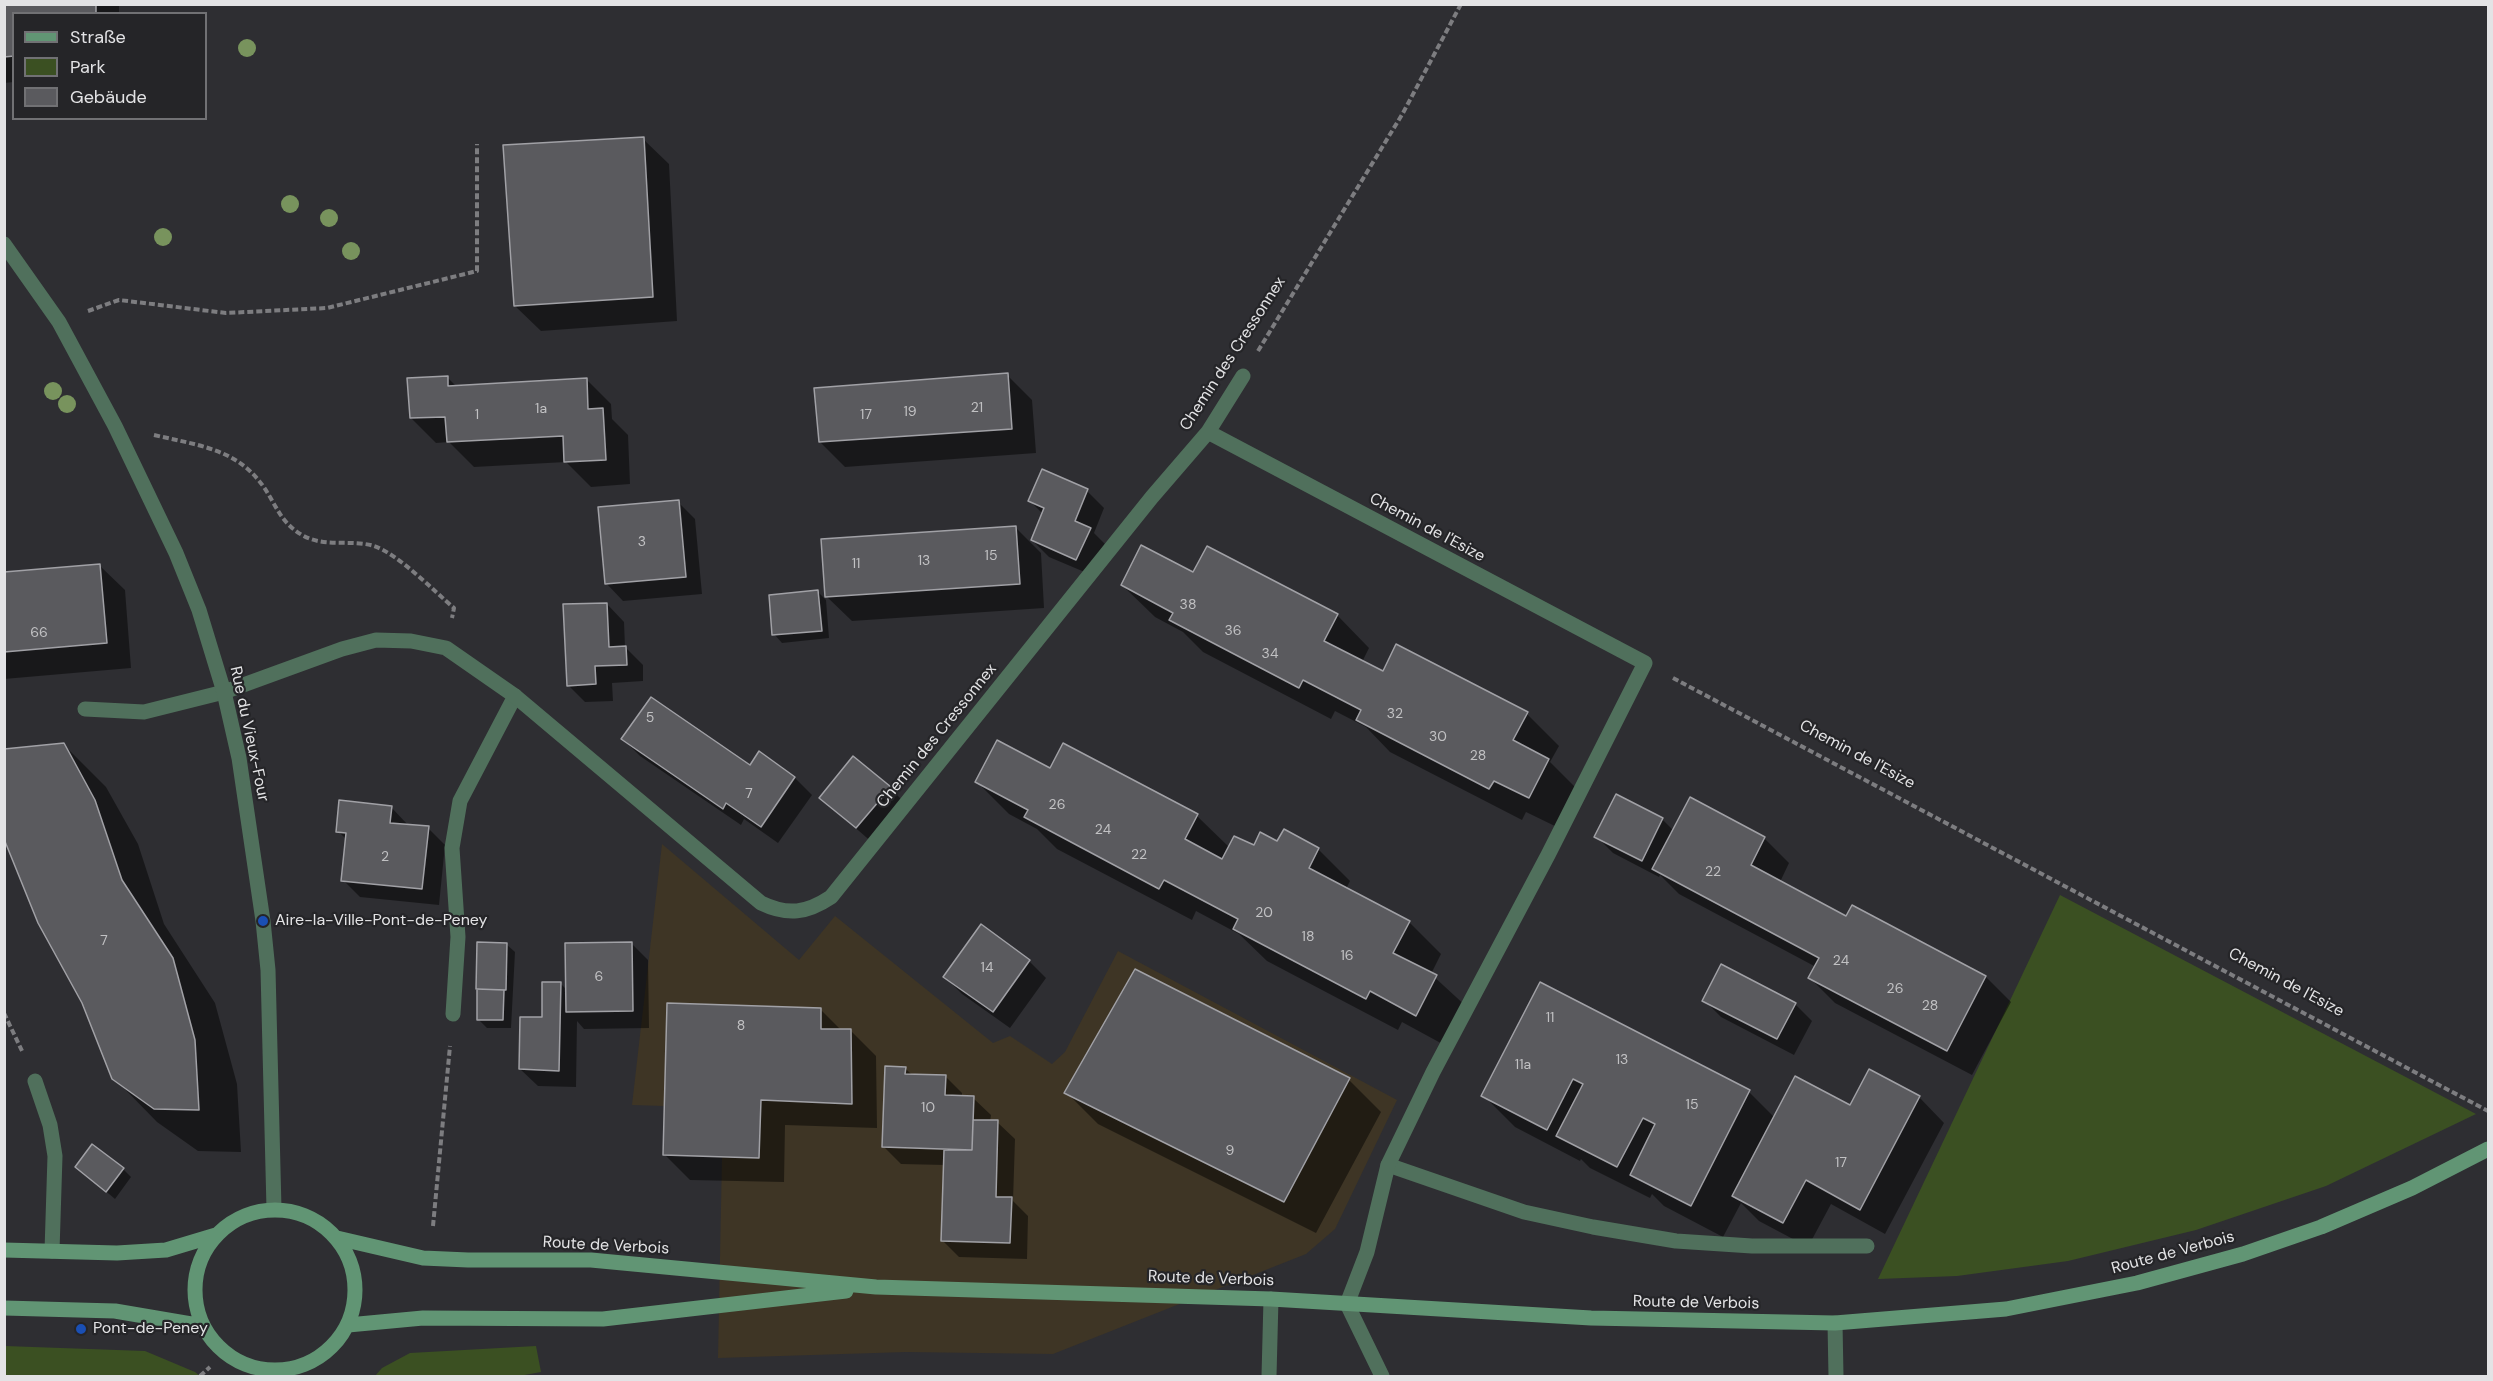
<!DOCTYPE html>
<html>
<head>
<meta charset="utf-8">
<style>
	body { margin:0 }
	#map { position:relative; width:2493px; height:1381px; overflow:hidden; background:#2e2e32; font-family:"DM Sans",sans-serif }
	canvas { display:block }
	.frame { position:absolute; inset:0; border:6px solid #e3e3e5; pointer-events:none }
	.legend { position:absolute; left:12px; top:12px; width:195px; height:108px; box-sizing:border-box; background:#252528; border:2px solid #717174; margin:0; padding:8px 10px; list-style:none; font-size:18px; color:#e3e3e5 }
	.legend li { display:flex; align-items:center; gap:12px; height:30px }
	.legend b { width:30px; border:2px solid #717174 }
</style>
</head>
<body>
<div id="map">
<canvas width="2493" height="1381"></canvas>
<div class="frame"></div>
<ul class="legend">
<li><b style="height:8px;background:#619574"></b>Straße</li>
<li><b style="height:16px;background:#3b5022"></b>Park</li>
<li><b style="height:16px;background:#5a5a5e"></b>Gebäude</li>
</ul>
</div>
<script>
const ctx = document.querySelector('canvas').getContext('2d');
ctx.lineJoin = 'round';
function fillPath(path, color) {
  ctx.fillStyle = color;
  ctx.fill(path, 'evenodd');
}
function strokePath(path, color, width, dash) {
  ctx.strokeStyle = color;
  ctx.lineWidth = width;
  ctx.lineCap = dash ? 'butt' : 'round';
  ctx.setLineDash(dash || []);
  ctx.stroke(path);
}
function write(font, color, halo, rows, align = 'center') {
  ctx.font = font + ' "DM Sans",sans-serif';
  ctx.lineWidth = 4.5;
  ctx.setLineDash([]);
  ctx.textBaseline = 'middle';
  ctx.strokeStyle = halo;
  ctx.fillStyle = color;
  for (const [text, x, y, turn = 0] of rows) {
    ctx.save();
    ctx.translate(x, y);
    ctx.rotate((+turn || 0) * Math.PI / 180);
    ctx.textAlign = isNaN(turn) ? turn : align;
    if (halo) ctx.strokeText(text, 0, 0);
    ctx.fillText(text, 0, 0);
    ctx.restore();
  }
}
fillPath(new Path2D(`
	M662,844L799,960L835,916L993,1043L1010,1036L1052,1064L1065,1052L1118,951L1397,1100L1335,1229L1306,1254L1053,1354L906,1352L718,1358L722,1157L663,1155L664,1106L632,1105Z`), '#3e3525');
fillPath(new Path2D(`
	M2060,895L2476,1114L2326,1186L2196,1230L2068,1261L1957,1276L1878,1279Z
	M5,1346L145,1351L195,1372L200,1376H5Z
	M536,1346L541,1372L519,1376H375L382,1368L410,1353Z`), '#3b5022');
fillPath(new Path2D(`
	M4,4H119V14H14V82L4,83Z
	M643,139L669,164L677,321L541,331L515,306Z
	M1007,375L1032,400L1036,453L845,467L820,442Z
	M447,377L457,387L586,379L611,404L612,419L628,435L630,484L591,487L566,462L474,467L449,442L436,443L411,418Z
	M1043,471L1087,491L1104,508L1094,533L1107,546L1094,576L1049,557L1032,540L1043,514L1030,501Z
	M678,502L695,519L702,594L623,601L606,583Z
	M1016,528L1041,553L1044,608L852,621L826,596Z
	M99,565L125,590L131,668L4,679V574Z
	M1194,574L1337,615L1369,648L1362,662L1383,673L1527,714L1559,746L1550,762L1581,793L1561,829L1526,812L1522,820L1390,752L1366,727L1335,711L1331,719L1203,652L1183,632L1155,617L1122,585Z
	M818,592L826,600L829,638L782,643L774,634Z
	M607,604L624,622L625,647L643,665V681L612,683L613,701L585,702L568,685Z
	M623,739L750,767L759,754L795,778L812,795L778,843L744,819L741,825L640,756Z
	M63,744L106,787L138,844L164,924L215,1003L237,1084L241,1152L198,1151L157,1122L114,1078Z
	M1051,770L1197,816L1230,848L1254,847L1278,842L1318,849L1350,881L1346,889L1409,922L1441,954L1431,974L1468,1008L1448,1047L1402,1022L1398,1030L1267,961L1239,934L1196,911L1192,920L1057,849L1037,829L1009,814L977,782Z
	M890,788L907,805L874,844L821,798Z
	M1616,796L1662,819L1674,831L1764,838L1789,863L1780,882L1846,918L1852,907L1986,977L2011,1002L1972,1075L1835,1003L1810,978L1816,967L1679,894L1660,875L1659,877L1613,853L1596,836Z
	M391,807L408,825L428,828L445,845L439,905L360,897L343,880L347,840L338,831Z
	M478,943L506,944L515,952L511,1028H487L478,1019Z
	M631,943L648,960L649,1028L584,1029L577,1021L576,1087L538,1086L520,1069L560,983L567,990Z
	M1029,961L1046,978L1010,1028L962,994L945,977Z
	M1540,984L1749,1092L1775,1118L1919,1097L1944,1123L1885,1234L1831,1204L1808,1247L1759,1221L1741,1203L1723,1237L1664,1206L1652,1194L1650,1198L1590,1168L1581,1159L1580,1161L1515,1127L1483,1095Z
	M1704,1000L1795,1004L1812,1021L1794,1055L1721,1017Z
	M820,1009L842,1031H851L876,1056L877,1128L785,1125L784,1182L690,1180L665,1155Z
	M905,1068L912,1075L945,1076L962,1093V1097L973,1098L991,1115L990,1122H997L1015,1139L1013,1201L1028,1216L1027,1259L959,1257L942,1240L945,1165L901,1164L883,1146Z
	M1349,1080L1381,1112L1316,1233L1098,1124L1066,1092Z
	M77,1167L123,1169L131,1177L115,1199Z`), '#0007');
const building = new Path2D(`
	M4,4H96V14H14V56L4,57Z
	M644,137L653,297L514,306L503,145Z
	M1008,373L1012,429L819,442L814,388Z
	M448,376V386L587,378L588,409L603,408L606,460L564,462L563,436L447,442L445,417L410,418L407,378Z
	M1042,469L1088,489L1075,521L1091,528L1076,560L1031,540L1044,508L1028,501Z
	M679,500L686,577L605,584L598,507Z
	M1016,526L1020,584L825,597L821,539Z
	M1141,545L1193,572L1207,546L1338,614L1324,641L1383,671L1396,644L1528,712L1513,740L1549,759L1529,798L1494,781L1489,789L1356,720L1361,710L1303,680L1299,688L1169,620L1173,613L1121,585Z
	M100,564L107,643L4,652V572Z
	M818,590L822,631L772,635L769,595Z
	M607,603L609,647L626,646L627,665L595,666L596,684L567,686L563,604Z
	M651,697L750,765L759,751L795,777L761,827L726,803L723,809L621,739Z
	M997,740L1050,768L1063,743L1198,814L1185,839L1222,859L1234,836L1254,845L1260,832L1277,841L1284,829L1319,848L1309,868L1410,921L1393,953L1437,975L1416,1016L1370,991L1366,999L1233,929L1238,919L1164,880L1159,889L1024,817L1028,810L975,782Z
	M64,743L95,800L122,880L173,958L195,1040L199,1110L154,1109L112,1079L82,1003L38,923L4,839V749Z
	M853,756L891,787L856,828L819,798Z
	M1616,794L1663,818L1642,861L1594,837Z
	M1690,797L1765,837L1751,865L1846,916L1852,905L1986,976L1947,1051L1808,978L1819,958L1652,869Z
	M339,800L392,806L390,823L429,826L422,889L341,881L346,833L336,832Z
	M981,924L1030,960L993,1012L943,977Z
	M477,942L507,943L506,990L476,989Z
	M632,942L633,1011L566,1012L565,943Z
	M1721,964L1796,1003L1777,1039L1702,1001Z
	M1135,969L1350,1078L1284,1202L1064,1093Z
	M542,982H561L559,1071L519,1069L520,1017H542Z
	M1540,982L1750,1090L1691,1206L1630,1175L1655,1124L1643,1118L1617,1167L1556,1136L1583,1084L1573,1079L1547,1130L1481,1096Z
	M477,989L504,990L503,1020H477Z
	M667,1003L821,1008V1029H851L852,1104L761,1100L759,1158L663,1155Z
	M885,1066L906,1067L905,1074L946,1075L945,1095L974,1096L972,1150L882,1147Z
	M1869,1069L1920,1096L1860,1210L1806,1180L1783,1223L1732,1196L1795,1076L1850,1105Z
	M973,1120H998L996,1197H1012L1010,1243L941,1241L944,1150H972Z
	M92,1144L124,1168L106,1192L75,1167Z`);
fillPath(building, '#5a5a5e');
strokePath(building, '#a1a1a6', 1.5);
strokePath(new Path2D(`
	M88,311L119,300L226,313L327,308L477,271V144
	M1258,351L1403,113L1461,4
	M154,435C196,445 236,448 263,486C277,506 280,522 302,535C324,548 351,539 374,546C398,554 434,591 454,608L452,618
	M1673,678L2488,1111
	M4,1013L23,1053
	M433,1226L450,1046
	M200,1376L210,1367`), '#7d7d80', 4, [6, 3]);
strokePath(new Path2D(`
	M85,709L144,712L224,692
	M453,1014L458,937L452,848L460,801L515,696
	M35,1081L50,1125L55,1156L52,1251
	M1388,1165L1524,1212L1593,1227L1676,1241L1752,1246H1867
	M1347,1304L1382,1376
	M1269,1376L1271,1299`), '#50705c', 15);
strokePath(new Path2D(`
	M4,244L59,322L115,426L176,553L199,610L224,692L239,758L263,921L268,970L274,1209
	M1208,432L1645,663L1548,855L1433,1072L1388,1165L1367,1252L1347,1304
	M224,692L342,649L376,640L411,641L446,648L515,696L761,903C788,916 807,913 831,897L1152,497L1208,432L1243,376
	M1835,1323L1836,1376`), '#50705c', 15);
strokePath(new Path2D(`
	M195 1290a80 80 0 1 1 160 0a80 80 0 1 1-160 0Z
	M337,1238L423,1258L468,1260H591L876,1287L1271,1299L1591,1318L1835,1323L2006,1309L2137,1283L2243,1254L2321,1227L2412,1188L2488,1149
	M4,1250L117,1253L166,1250L216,1235
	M4,1308L115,1311L203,1326
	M348,1325L423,1318L603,1319L846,1291`), '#619574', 15);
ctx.fillStyle = '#78935d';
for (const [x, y] of [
	[247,48],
	[290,204],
	[329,218],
	[163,237],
	[351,251],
	[53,391],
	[67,404]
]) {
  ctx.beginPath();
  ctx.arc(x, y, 9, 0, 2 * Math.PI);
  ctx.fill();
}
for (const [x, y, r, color] of [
	[263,921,6,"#1a4fb4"],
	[81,1329,6,"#1a4fb4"]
]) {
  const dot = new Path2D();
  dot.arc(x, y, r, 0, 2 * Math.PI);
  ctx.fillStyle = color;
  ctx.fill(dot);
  strokePath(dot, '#252528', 2);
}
write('14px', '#c1c1c3', null, [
	["21",977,408],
	["1a",541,409],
	["19",910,412],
	["1",477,415],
	["17",866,415],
	["3",642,542],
	["15",991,556],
	["13",924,561],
	["11",856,564],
	["38",1188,605],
	["36",1233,631],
	["66",39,633],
	["34",1270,654],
	["32",1395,714],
	["5",650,718],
	["30",1438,737],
	["28",1478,756],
	["7",749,794],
	["26",1057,805],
	["24",1103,830],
	["22",1139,855],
	["2",385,857],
	["22",1713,872],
	["20",1264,913],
	["18",1308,937],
	["7",104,941],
	["16",1347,956],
	["24",1841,961],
	["14",987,968],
	["6",599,977],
	["26",1895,989],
	["28",1930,1006],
	["11",1550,1018],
	["8",741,1026],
	["13",1622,1060],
	["11a",1523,1065],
	["15",1692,1105],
	["10",928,1108],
	["9",1230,1151],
	["17",1841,1163]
]);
write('16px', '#e3e3e5', '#252528', [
	["Chemin des Cressonnex",1233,354,-57],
	["Chemin de l'Esize",1427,528,28],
	["Rue du Vieux-Four",249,734,78],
	["Chemin des Cressonnex",937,736,-51],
	["Chemin de l'Esize",1857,755,28],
	["Chemin de l'Esize",2286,983,28],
	["Route de Verbois",606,1246,3],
	["Route de Verbois",2173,1253,-15],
	["Route de Verbois",1211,1279,2],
	["Route de Verbois",1696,1303,1]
]);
write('16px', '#e3e3e5', '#252528', [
	["Aire-la-Ville-Pont-de-Peney",275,921],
	["Pont-de-Peney",93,1329]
], 'left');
</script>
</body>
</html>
